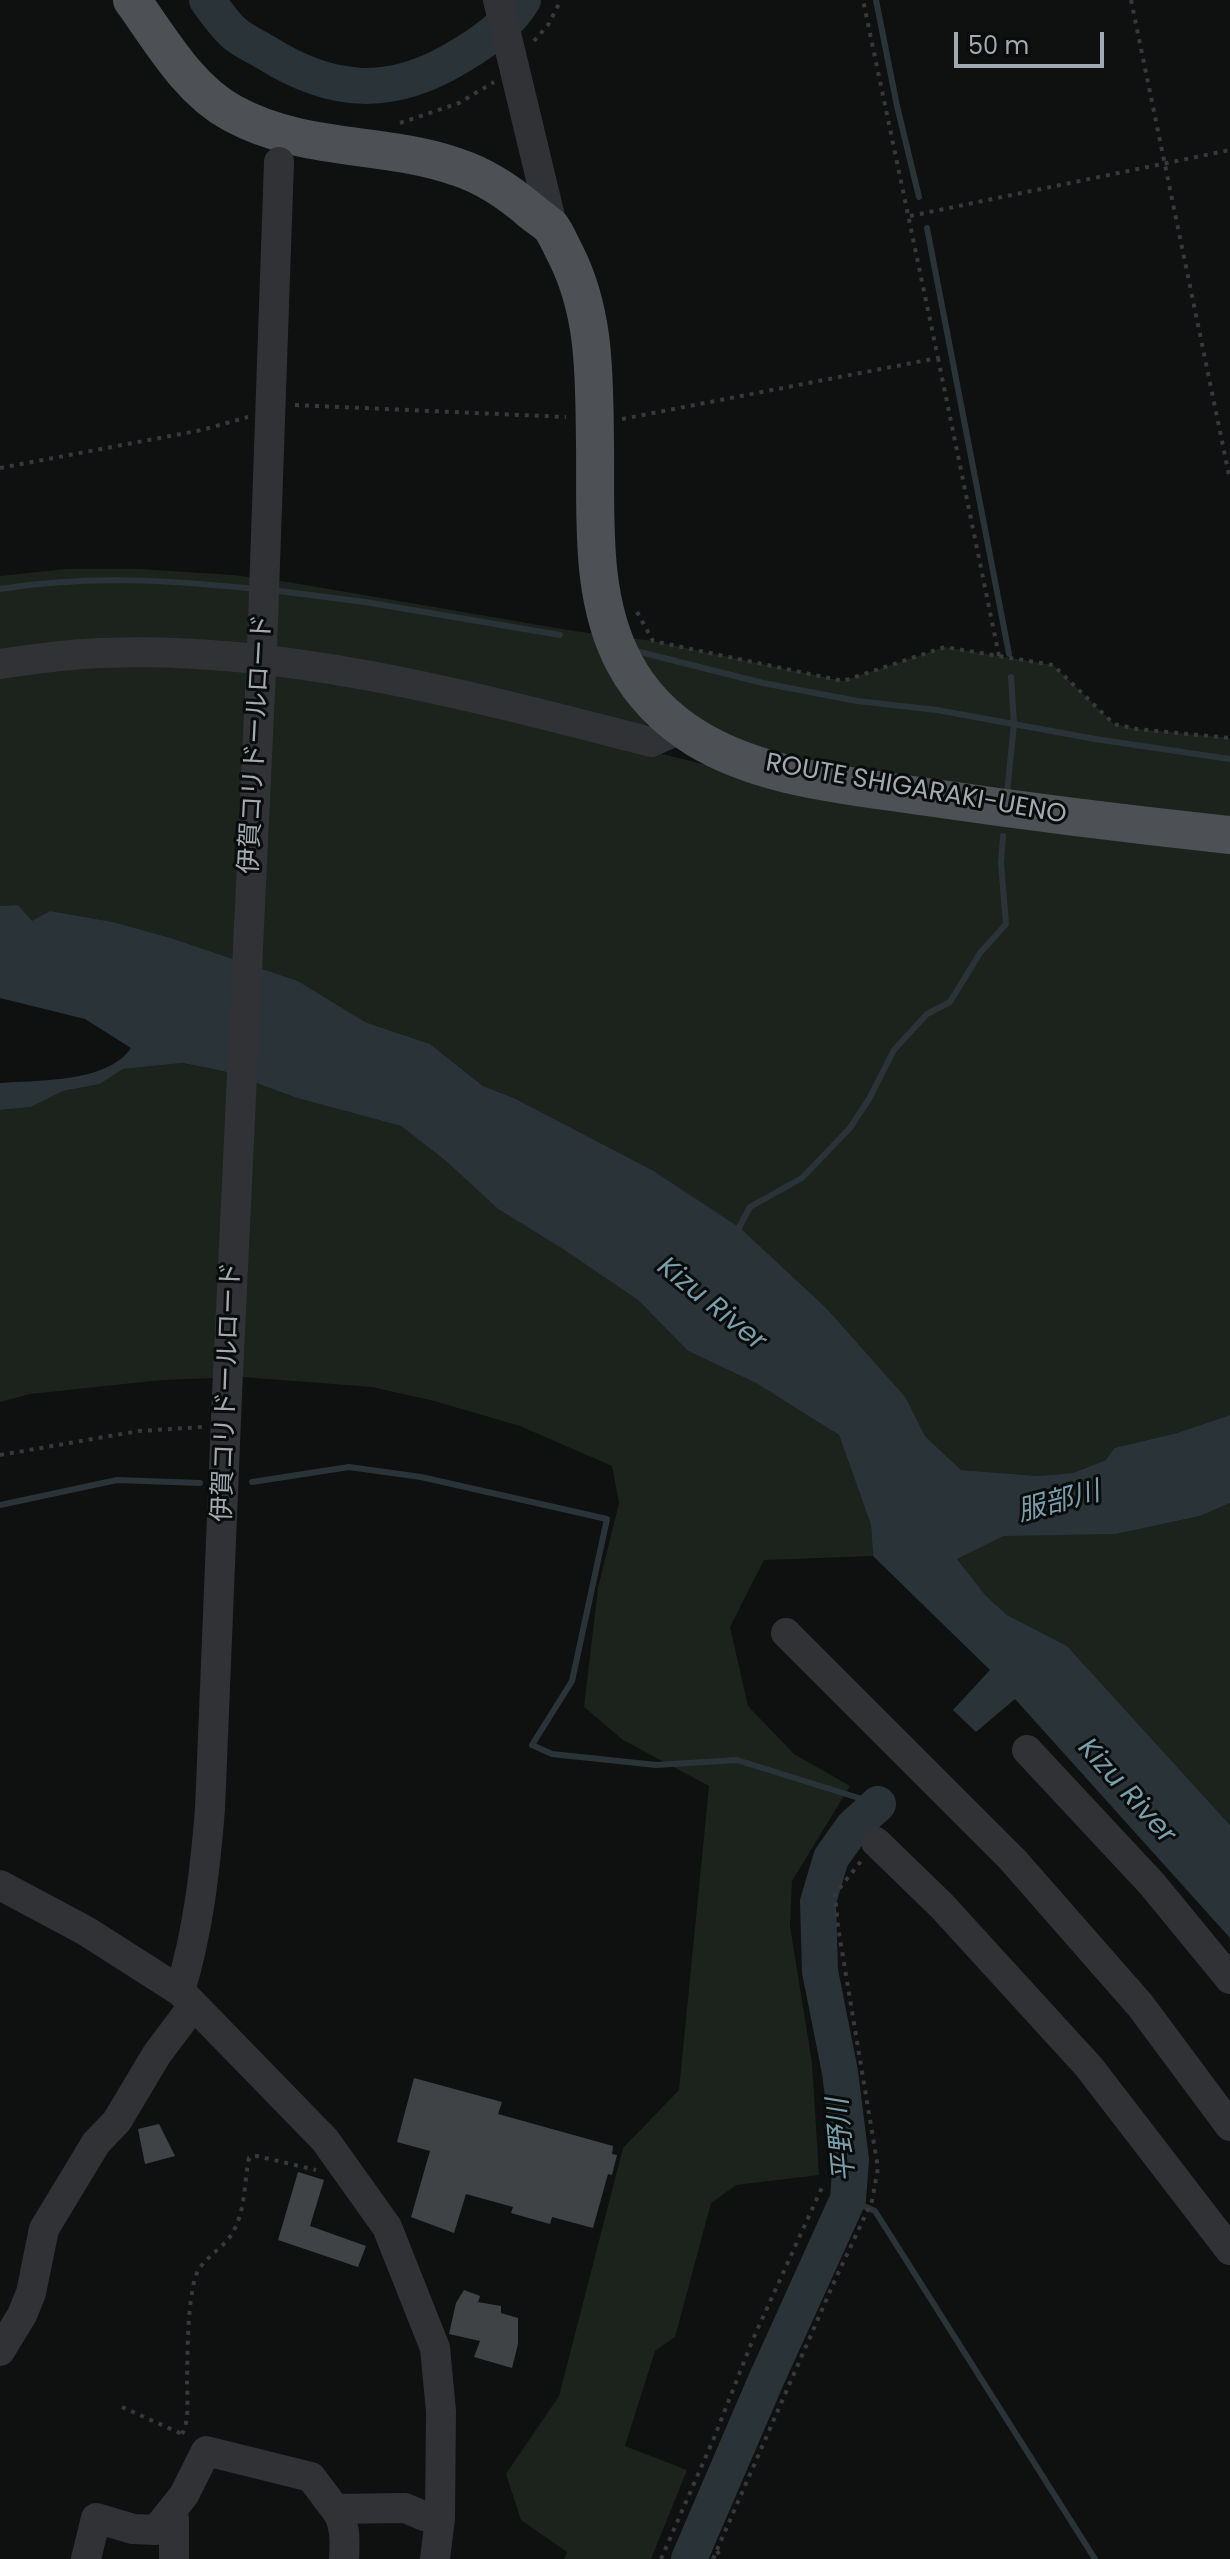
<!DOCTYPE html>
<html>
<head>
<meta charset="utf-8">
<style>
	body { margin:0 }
	#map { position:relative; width:1230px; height:2559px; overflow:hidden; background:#0f1010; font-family:Poppins,sans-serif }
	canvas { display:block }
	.scale { position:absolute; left:954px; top:32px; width:150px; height:36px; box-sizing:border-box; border:4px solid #a1a9b1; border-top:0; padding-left:10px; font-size:24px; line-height:28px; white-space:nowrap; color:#a1a9b1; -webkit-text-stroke:6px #0a0b0b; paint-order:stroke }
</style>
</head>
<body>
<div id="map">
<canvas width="1230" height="2559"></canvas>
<div class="scale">50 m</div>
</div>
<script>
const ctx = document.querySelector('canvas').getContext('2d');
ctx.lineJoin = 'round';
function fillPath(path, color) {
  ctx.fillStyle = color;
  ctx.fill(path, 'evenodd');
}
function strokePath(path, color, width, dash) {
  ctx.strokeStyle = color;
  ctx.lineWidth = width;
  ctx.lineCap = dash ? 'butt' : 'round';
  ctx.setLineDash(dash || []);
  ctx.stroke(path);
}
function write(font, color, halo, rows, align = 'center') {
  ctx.font = font + ' Poppins,"Noto Sans JP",sans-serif';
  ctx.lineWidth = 6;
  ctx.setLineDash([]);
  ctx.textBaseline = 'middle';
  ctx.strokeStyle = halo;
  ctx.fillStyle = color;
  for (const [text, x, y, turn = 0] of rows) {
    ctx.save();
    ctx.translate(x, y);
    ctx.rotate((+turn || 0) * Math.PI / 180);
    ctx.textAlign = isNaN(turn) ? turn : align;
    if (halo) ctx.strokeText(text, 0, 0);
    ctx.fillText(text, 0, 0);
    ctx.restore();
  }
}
fillPath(new Path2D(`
	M66,569H139L233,575L288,582L574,631L653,641L843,681L945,647L1053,665L1114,724L1137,729L1230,738V826L783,760L676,709L643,726L506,691L0,653V576Z
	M94,663L309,675L626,745L755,777L1230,844V1415L1177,1433L1114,1448L1106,1460L1073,1473L1038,1476L961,1470L925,1436L906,1398L652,1170L514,1098L483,1086L430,1044L365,1022L298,981L171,938L113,922L50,911L32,922L18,905L0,906V674Z
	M181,1063L223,1071L297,1098L401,1126L446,1161L498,1209L563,1249L638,1300L688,1351L756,1383L839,1435L871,1525L873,1556L764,1560L730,1627L748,1706L794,1754L850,1786L792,1881L790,1926L812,2063L819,2175L736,2185L711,2203L675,2337L655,2351L625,2446L687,2470L651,2559H564L567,2552L521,2520L506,2474L559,2396L623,2148L679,2090L709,1786L623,1740L584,1707L598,1588L619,1503L612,1466L520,1426L434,1401L372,1387L242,1377L162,1380L30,1394L0,1402V1110L31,1107L63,1091L100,1084L123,1069Z
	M1230,1503V1825L1067,1646L1007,1615L986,1596L957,1559L1003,1535L1116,1534L1200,1516Z`), '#1c231c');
fillPath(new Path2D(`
	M18,905L32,921L50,911L113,922L171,938L298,981L365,1022L430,1044L483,1086L514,1098L652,1170L740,1228L826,1308L906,1398L925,1436L961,1470L1038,1476L1073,1473L1106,1460L1114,1448L1177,1433L1230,1415V1503L1200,1516L1116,1534L1003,1536L957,1559L986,1596L1007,1615L1067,1646L1230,1825V1938L1015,1699L976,1732L953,1710L990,1670L873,1556L871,1525L839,1435L756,1383L688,1351L638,1300L563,1249L498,1209L446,1161L401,1126L297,1098L223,1071L182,1063L123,1069L100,1084L63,1091L31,1107L0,1110V1083C39,1080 107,1083 131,1048L85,1019L0,998V906Z`), '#2a3438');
strokePath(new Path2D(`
	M876,0L897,106L919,197
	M927,228L1009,654
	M0,589C87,575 169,580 256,589
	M271,590L365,602L560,635
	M636,651L763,683L857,701L937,710L1095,739L1230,759
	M1007,793L1014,724L1011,677
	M736,1233L750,1207L802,1178L850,1128L869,1099L894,1050L927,1014L950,1002L980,953L1006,924L1001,863L1003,836
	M252,1482L349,1467L421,1477L607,1519L572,1681L532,1745L552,1754L656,1765L737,1760L878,1804
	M0,1505L117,1480L200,1483
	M848,2199L875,2211L1095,2559`), '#2a3438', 6);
strokePath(new Path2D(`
	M207,0C215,11 224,24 234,33C243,41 255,46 265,52C333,95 392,98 460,56C484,42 509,24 523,0
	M689,2559L766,2380L848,2199L851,2160L840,2072L820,1971L818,1902L831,1858L853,1827L878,1804`), '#2a3438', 36);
fillPath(new Path2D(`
	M414,2078L502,2102L498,2114L613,2146L612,2154L617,2155L612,2175L608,2174L593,2228L552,2217L550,2224L511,2213L513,2207L466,2194L454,2233L411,2217L430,2151L397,2142Z
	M159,2124L175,2156L145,2164L138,2129Z
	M298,2172L324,2180L310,2226L366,2246L358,2267L278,2240Z
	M464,2290L480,2296L478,2302L501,2306V2313L518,2318V2344L512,2368L474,2357L480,2341L449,2334L456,2303Z`), '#404346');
strokePath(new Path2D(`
	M1131,0L1230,480
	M534,41L548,25L561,0
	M400,123L459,103L494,82
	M910,216L1230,150
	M938,358L999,656
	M295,405L566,417
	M622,419L938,358L863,0
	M0,468L202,430L248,417
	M637,612L653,641L843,681L945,647L1053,665L1114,724L1137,729L1230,738
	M0,1455L139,1431L203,1427
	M122,2407L182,2434
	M182,2434C190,2420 187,2396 187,2380C188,2347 187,2314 194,2282C199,2257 224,2251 234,2230C246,2207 244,2182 249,2158L257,2156L316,2170
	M717,2551L722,2559
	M661,2559L714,2438L753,2339L824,2183
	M713,2559L835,2280L872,2201L878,2168L838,1927L835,1894L862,1860`), '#37393c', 4, [4, 6]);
strokePath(new Path2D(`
	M498,0L553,229
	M0,664C33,659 69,654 102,653C285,645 475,697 651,742L669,734L677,724
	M786,1633L1012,1859L1140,2005L1230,2126
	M1027,1750L1152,1884L1230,1979
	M876,1842L942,1906L1089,2067L1230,2250
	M0,1885L86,1931L180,1991L325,2140L387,2227L435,2348L441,2411L440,2518L435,2559
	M180,1991C198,1932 205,1871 210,1809L227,1395
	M0,2351L22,2315L31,2293L44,2229L96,2143L117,2121L157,2054L193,2006
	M335,2509C346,2523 345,2541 344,2559
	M171,2514L174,2518V2559
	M86,2559L96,2518L133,2529L156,2530L184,2495L206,2451L311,2477L335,2509L405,2508L424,2516L440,2518`), '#313235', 30);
strokePath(new Path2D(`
	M132,0C161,40 188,89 232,113C305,153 383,141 457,167C485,176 510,193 532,212C538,217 546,222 551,227C557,235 561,246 566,255C596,315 594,378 595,443C596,515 589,598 625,664C641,694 667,720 696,738C761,778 846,785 920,796C1023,811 1126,824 1230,835`), '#4d5054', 38);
strokePath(new Path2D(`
	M227,1395L262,650L279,162`), '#313235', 30);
write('26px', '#a1a9b1', '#0a0b0b', [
	["伊賀コリドールロード",257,744,-87],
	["ROUTE SHIGARAKI-UENO",916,790,10],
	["伊賀コリドールロード",228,1392,-88]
]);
write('italic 28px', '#799eab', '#0a0b0b', [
	["Kizu River",711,1305,39],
	["服部川",1059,1503,-15],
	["Kizu River",1126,1792,48],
	["平野川",843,2140,-95]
]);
</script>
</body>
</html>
